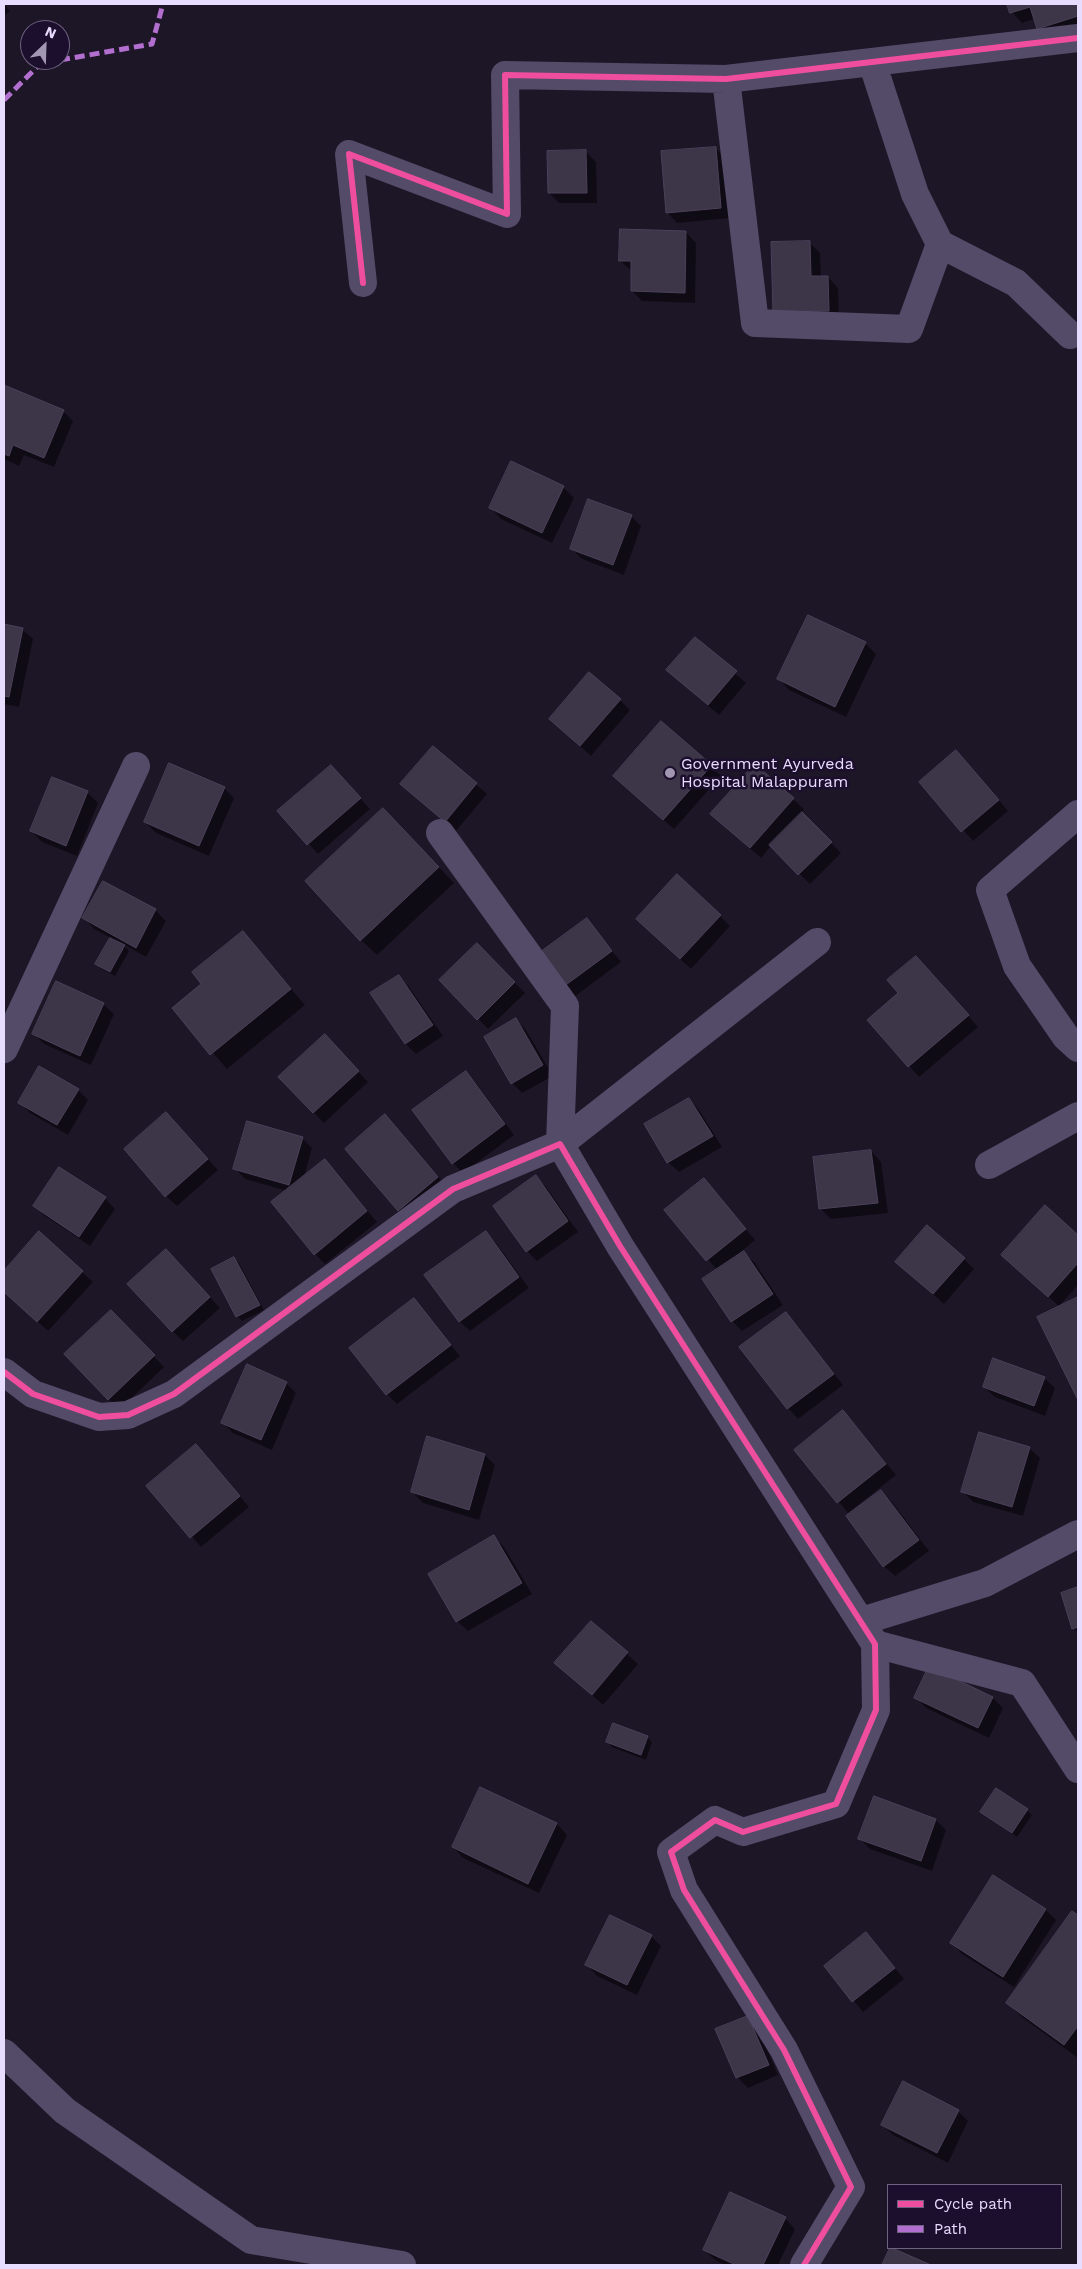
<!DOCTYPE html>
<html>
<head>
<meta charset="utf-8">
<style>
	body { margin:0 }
	#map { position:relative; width:1082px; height:2269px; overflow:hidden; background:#1d1627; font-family:"Work Sans",sans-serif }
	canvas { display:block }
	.frame { position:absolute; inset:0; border:5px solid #e8dcff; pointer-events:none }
	.legend { position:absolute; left:887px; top:2184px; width:175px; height:65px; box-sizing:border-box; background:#1c0f2e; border:1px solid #6e6182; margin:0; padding:6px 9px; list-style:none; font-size:15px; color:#e8dcff }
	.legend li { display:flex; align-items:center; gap:10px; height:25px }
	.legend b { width:25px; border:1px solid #6e6182 }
	.north { position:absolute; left:20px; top:20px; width:50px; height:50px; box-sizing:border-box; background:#1c0f2e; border:1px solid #6e6182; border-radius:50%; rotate:24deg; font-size:14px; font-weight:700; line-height:20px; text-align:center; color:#e8dcff }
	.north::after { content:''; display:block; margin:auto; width:18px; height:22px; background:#a197b3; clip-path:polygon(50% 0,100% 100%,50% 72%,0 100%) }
</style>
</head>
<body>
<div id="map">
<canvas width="1082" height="2269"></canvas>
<div class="frame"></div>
<ul class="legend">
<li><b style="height:6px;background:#ef4d9e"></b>Cycle path</li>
<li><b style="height:6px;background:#b36fd0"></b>Path</li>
</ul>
<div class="north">N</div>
</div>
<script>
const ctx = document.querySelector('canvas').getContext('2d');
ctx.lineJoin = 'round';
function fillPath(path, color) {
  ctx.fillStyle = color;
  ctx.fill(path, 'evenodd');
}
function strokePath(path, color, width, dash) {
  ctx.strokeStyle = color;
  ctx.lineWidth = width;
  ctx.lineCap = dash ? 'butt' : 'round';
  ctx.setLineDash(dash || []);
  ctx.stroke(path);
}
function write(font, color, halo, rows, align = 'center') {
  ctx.font = font + ' "Work Sans",sans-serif';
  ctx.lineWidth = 5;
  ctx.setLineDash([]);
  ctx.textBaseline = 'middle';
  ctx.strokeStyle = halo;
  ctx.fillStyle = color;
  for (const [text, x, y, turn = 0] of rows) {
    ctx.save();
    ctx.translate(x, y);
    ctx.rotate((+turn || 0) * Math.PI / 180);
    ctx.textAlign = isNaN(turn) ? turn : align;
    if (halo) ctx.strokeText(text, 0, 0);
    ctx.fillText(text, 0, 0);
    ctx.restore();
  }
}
fillPath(new Path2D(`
	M4,4L10,11L4,16Z
	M1009,4H1078V29L1048,39L1038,28L1034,19L1022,23L1012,12Z
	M716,148L726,159L731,218L677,223L667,212Z
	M585,151L596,162L597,203H559L549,193Z
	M686,232L696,243L695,303L642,301L632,291V271L620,261Z
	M809,242L820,253L821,277H828L838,288L839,321L785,322Z
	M4,386L63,411L73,421L54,467L24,455L19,466L4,459Z
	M563,487L574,498L552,543L501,519L491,508Z
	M631,516L641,526L624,575L582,559L572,549Z
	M809,616L865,643L876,654L846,717L789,690L779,679Z
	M4,625L22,629L33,639L19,707L4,704Z
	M695,639L746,683L719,715L678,680Z
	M620,700L630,710L591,756L550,719Z
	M433,747L487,794L456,831L402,784Z
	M966,762L1008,811L973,841L920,782Z
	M755,765L804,809L801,813L841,853L810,884L771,846L761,858L722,824Z
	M711,766L721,776L674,829L625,786Z
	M341,777L370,809L318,854L279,811Z
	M224,788L234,798L209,856L156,833L145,822Z
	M87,792L98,803L77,856L42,842L31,831Z
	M399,825L454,883L377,955L361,940Z
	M155,910L166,921L146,957L123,944L129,951L115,976L102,969L97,964L111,938L94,929L84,918Z
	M720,916L730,926L691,969L648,930Z
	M587,920L621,962L574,997L564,986Z
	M243,933L305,1005L227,1069L174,1008L203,984Z
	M477,945L525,993L488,1029L441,980Z
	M916,957L978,1027L919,1077L869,1021L900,993Z
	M399,976L409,987L443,1036L416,1054L406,1044Z
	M103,1004L114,1014L91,1065L44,1044L34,1034Z
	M516,1020L526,1030L553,1076L522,1093L512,1083Z
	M335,1047L368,1082L324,1123L280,1077Z
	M465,1073L476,1083L514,1135L463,1173L453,1163Z
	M78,1090L88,1100L68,1135L30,1113L19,1102Z
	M689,1099L699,1110L722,1147L679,1172L668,1162Z
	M166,1113L218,1170L177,1206L166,1196Z
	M385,1116L448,1188L409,1220L398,1210Z
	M302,1138L312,1148L304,1177L325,1161L377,1222L325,1264L315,1254L287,1191L245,1179L235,1168Z
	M871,1151L881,1162L888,1213L831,1219L821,1209Z
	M536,1177L546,1187L578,1232L537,1261L527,1251Z
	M704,1180L755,1240L735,1257L736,1258L744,1253L755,1263L783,1305L742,1331L732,1321L718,1271L666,1210Z
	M105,1198L115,1209L90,1246L45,1216L34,1206Z
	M1045,1207L1078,1237V1285L1059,1306L1013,1265Z
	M486,1232L496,1243L529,1288L470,1331L459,1321Z
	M39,1233L93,1282L48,1331L4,1291V1273Z
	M234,1258L239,1263L264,1310L242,1321L237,1316Z
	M964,1259L974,1269L944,1304L897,1262Z
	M177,1261L220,1308L183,1341L172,1331Z
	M1078,1298V1397L1039,1317Z
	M414,1300L460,1356L397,1404L387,1394Z
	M786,1313L796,1324L843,1385L798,1419L788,1408Z
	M121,1322L164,1367L119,1410L66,1354Z
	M1044,1378L1055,1388L1045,1416L995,1397L984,1387Z
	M286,1383L296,1393L272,1450L233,1433L223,1423Z
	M843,1412L896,1475L848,1513L796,1450Z
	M428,1438L485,1455L495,1465L479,1520L423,1503L412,1492Z
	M1029,1448L1040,1458L1023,1516L973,1502L963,1492Z
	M206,1456L249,1507L201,1547L148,1486Z
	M881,1491L892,1502L929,1551L895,1576L884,1566Z
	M494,1537L504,1547L532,1594L468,1631L457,1621Z
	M1078,1589V1633L1074,1628L1063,1594Z
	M591,1622L638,1664L603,1705L556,1663Z
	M930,1668L993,1698L1003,1708L989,1738L926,1708L916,1697Z
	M647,1737L652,1742L646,1760L612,1747L607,1742Z
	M481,1789L557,1824L567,1835L539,1893L463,1858L453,1847Z
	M875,1797L936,1820L946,1830L932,1871L870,1849L859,1838Z
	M1027,1810L1032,1815L1017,1837L981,1812Z
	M993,1877L1046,1910L1056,1920L1014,1987L962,1954L952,1943Z
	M1072,1913L1078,1917V2058L1023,2018L1007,2003Z
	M866,1934L904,1979L863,2012L826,1967Z
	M651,1936L661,1946L637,1995L597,1976L587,1965Z
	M748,2018L758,2028L778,2075L748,2088L737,2077Z
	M958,2111L968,2121L948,2163L893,2135L883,2125Z
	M785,2218L795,2229L778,2265H725L715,2260L704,2250Z`), '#0007');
const building = new Path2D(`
	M1007,4H1078V16L1037,29L1030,7L1010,13Z
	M716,147L721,208L666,213L661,151Z
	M586,150L587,193H548L547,151Z
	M620,229L686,231L685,293L631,291V261H619Z
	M810,241L811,276H828L829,311L773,312L771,242Z
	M4,385L64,410L44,458L13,445L9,456L4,454Z
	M511,461L564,486L542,533L489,508Z
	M588,499L632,515L613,565L570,549Z
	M808,615L866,642L835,707L777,679Z
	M4,624L23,628L9,697L4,696Z
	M695,637L737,671L708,705L666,670Z
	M589,672L621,699L580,746L549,719Z
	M661,721L712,765L663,820L613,776Z
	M433,746L477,783L445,822L400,784Z
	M956,750L999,800L961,832L919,782Z
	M169,763L225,787L199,846L144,822Z
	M755,764L794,798L750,848L710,814Z
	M331,765L361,798L307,845L277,811Z
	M52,777L88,791L66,846L30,831Z
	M383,808L439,867L360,941L305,881Z
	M802,812L832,842L798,875L769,845Z
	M677,874L721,915L680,959L636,919Z
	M103,881L156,909L136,948L82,918Z
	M587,918L612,951L563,987L538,954Z
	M243,931L291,989L210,1055L172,1008L201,984L192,972Z
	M110,938L125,945L110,972L95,964Z
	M477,943L515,982L477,1020L439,980Z
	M916,956L969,1015L908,1067L867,1020L898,993L887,980Z
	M399,975L433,1025L405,1044L370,993Z
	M56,981L104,1003L80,1056L32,1034Z
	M516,1018L543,1065L511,1084L484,1037Z
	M325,1034L359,1071L313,1113L278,1077Z
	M39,1066L79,1089L57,1125L18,1103Z
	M466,1071L505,1124L452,1164L412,1110Z
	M689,1098L713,1136L667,1163L644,1124Z
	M166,1112L208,1159L165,1197L124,1149Z
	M385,1114L438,1177L398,1211L345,1149Z
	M247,1121L303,1137L289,1185L233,1169Z
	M871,1150L878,1203L819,1209L813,1157Z
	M325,1159L367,1211L314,1255L271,1202Z
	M59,1167L106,1197L79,1237L33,1206Z
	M536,1175L568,1221L526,1252L493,1206Z
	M704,1178L746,1229L706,1261L664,1210Z
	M1045,1205L1078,1235V1263L1048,1297L1001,1255Z
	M927,1225L965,1258L933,1294L895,1262Z
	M39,1231L83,1271L37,1322L4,1292V1271Z
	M486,1231L519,1277L459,1322L424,1275Z
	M166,1249L210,1297L172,1332L127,1284Z
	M744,1251L773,1294L731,1322L702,1279Z
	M234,1257L260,1305L236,1317L211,1269Z
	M1078,1297V1400L1037,1317Z
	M414,1298L451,1345L386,1395L349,1348Z
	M111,1310L155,1355L108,1400L64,1354Z
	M786,1312L834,1374L787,1409L739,1347Z
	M993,1358L1045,1377L1034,1406L983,1387Z
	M247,1364L287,1382L261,1440L221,1423Z
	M843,1410L886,1464L837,1503L794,1450Z
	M979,1432L1030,1447L1012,1507L961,1492Z
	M427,1436L485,1454L469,1510L411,1492Z
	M196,1444L240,1496L190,1538L146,1486Z
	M881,1490L919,1540L883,1567L846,1516Z
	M494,1535L522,1583L456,1622L428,1574Z
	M1078,1587V1627L1072,1629L1061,1593Z
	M591,1621L628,1652L592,1695L554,1663Z
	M929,1666L993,1697L978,1728L914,1698Z
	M613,1723L648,1736L641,1755L606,1742Z
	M480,1787L557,1823L528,1884L452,1847Z
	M996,1788L1028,1809L1012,1833L980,1812Z
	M874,1796L936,1819L921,1861L858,1839Z
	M993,1875L1046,1909L1003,1977L950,1943Z
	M1072,1911L1078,1915V2026L1064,2045L1006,2003Z
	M610,1915L652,1935L627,1985L585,1965Z
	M866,1932L895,1968L852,2002L824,1966Z
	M748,2016L769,2065L736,2078L715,2029Z
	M903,2081L959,2110L937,2153L881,2125Z
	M730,2192L786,2217L763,2265H736L703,2250Z
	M890,2248H892L931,2265H882Z`);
fillPath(building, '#3d3548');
strokePath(building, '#4b415a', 1);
strokePath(new Path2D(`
	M726,79L755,323L909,329L940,244L915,194L872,62
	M940,244L1016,283L1070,335
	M363,283L349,154L507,214L505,75L726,79L1078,38
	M1078,814L990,890L1017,966L1066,1037L1078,1048
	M440,833L565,1006L560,1144
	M4,1049L136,766
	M560,1144L817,942
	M989,1165L1078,1116
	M4,1372L33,1394L99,1417L128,1415L174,1394L453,1189L560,1144L620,1246L875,1644L876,1710L836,1804L743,1832L715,1820L671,1852L684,1890L784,2050L851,2187L804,2265
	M862,1621L985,1583L1078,1534
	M875,1644L1022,1683L1078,1769
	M4,2053L65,2111L251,2240L402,2265`), '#534b68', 28);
strokePath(new Path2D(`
	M60,60L152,44L163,4
	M4,100L40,64L60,60`), '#b36fd0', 5, [10, 5]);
strokePath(new Path2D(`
	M363,283L349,154L507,214L505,75L726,79L1078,38
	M4,1372L33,1394L99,1417L128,1415L174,1394L453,1189L560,1144L620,1246L875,1644L876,1710L836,1804L743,1832L715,1820L671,1852L684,1890L784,2050L851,2187L804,2265`), '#ef4d9e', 6);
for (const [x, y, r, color] of [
	[670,773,6,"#a197b3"]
]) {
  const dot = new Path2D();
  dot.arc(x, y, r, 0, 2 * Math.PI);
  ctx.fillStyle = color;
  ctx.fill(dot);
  strokePath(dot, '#1c0f2e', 2);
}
write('16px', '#e8dcff', '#1c0f2e', [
	["Government Ayurveda",681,764],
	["Hospital Malappuram",681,782]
], 'left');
</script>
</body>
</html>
